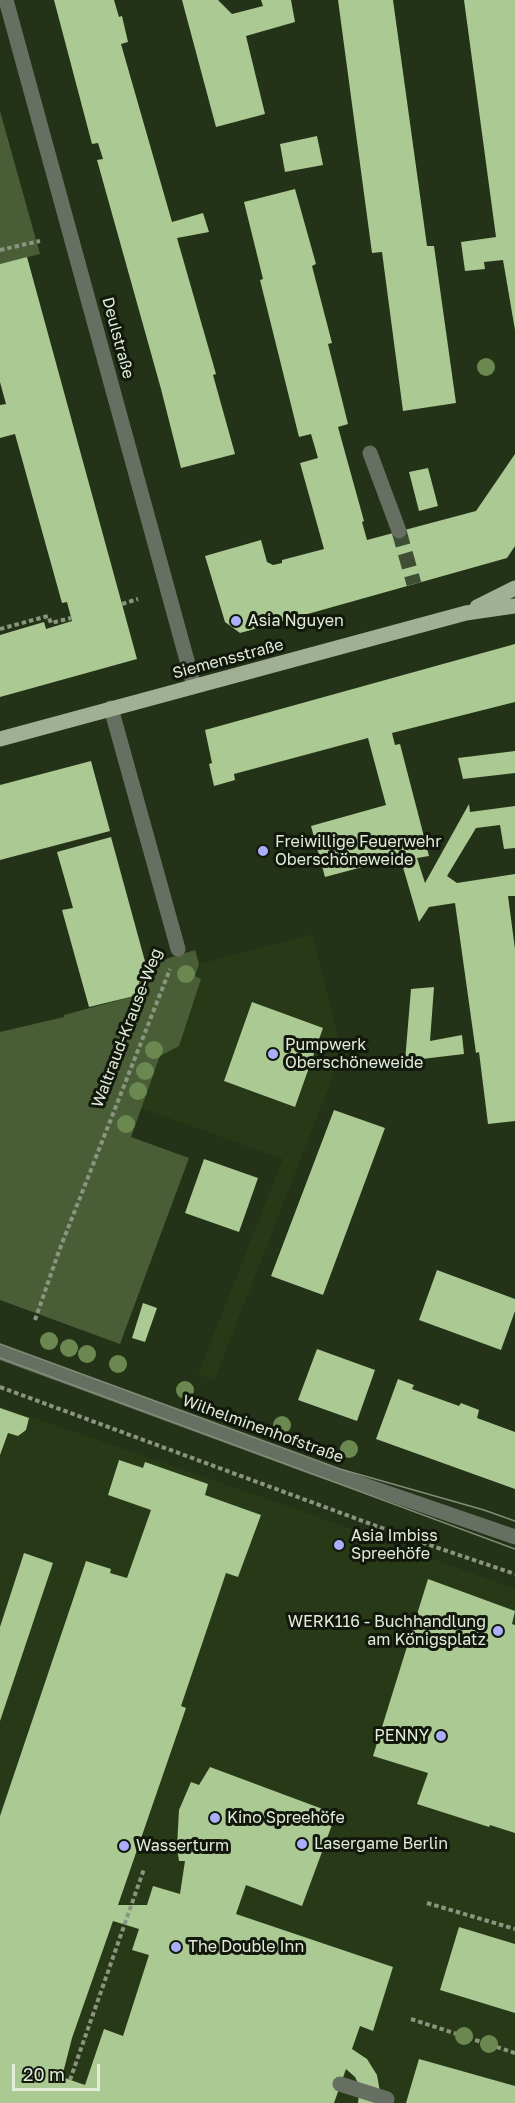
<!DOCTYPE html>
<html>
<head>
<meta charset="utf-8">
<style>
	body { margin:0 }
	#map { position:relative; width:515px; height:2103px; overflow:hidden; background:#243217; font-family:"Golos Text",sans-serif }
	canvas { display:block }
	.scale { position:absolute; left:12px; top:2064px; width:88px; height:27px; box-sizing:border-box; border:3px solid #e2ecdb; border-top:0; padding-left:8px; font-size:18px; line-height:21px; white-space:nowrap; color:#e2ecdb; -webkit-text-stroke:4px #12180c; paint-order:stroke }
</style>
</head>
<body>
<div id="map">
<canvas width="515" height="2103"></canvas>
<div class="scale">20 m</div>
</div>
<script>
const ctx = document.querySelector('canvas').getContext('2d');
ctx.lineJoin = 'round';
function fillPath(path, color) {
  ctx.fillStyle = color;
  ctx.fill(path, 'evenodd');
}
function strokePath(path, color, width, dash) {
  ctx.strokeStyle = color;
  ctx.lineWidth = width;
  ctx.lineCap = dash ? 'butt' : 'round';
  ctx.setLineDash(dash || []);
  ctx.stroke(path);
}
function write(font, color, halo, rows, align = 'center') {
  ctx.font = font + ' "Golos Text",sans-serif';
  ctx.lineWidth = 6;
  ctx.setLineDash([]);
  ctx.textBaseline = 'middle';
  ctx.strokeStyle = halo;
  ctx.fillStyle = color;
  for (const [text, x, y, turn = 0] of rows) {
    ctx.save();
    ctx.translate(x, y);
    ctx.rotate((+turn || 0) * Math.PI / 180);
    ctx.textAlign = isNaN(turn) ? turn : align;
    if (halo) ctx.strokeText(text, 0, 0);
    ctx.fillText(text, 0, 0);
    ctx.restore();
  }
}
fillPath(new Path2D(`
	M312,934L342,1053L214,1381L198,1374L283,1159L141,1108L161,1056L201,979L195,976L199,964Z
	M0,1406L288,1506L515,1589V2103H0Z`), '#283917');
fillPath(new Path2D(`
	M0,111L40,254L0,264Z
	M195,950L199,964L195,976L201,979L179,1046L160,1056L131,1137L189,1158L120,1344L0,1300V1032L64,1017V1015L134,996L146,965Z`), '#495e37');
fillPath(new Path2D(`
	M54,0H114L119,17L122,16L128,42L121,44L172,222L203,213L209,232L177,238L216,374L213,375L235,454L181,468L161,389L97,160L103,159L98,143L92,144Z
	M182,0H218L232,14L263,6L261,0H291L295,22L246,36L265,114L216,127Z
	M338,0H393L427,246H434L456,403L403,411L382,252L372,253Z
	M464,0H515V330L503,260L484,262L485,269L465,271L461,242L496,237Z
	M317,136L323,165L285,172L280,144Z
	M295,189L316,264L312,266L332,343L328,344L348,424L338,427L364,521L362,522L367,540L476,511L515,454V546L507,558L240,633L225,622L205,556L261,540L267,562L273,565L282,563V560L324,549L300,463L318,458L311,434L299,437L260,280L263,279L244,202Z
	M27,257L137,659L0,697V635L44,622L46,629L72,621L67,602L62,603L15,434L0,438V405L6,404L0,382V264Z
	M428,468L438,506L419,511L409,472Z
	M515,644V702L392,733L395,745L400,744L429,856L417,858L425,883L469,804L470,812L515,806V848L504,849L500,825L476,828L447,876L457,883L515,874V896H508L515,949V1121L488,1124L479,1052L476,1053L455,903L429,907L419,922L400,857L325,877L311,826L386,805L368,738L234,774L235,780L214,786L209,764L212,763L205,730Z
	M515,751V773L463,779L458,758Z
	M91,761L110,831L0,860V785Z
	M111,837L146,965L134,996L89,1007L62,910L73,908L57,852Z
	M434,987L430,1041L462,1035L464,1054L405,1061L411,989Z
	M252,1002L323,1028L295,1107L224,1081Z
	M334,1110L385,1128L323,1295L271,1276Z
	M204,1159L258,1178L239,1232L185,1213Z
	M437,1270L515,1299V1311L501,1350L419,1320Z
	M143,1303L157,1308L145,1342L132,1338Z
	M317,1349L375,1370L357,1421L298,1400Z
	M398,1379L414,1385L412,1389L459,1406L461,1403L479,1410L477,1418L515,1432V1489L376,1439Z
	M0,1408L29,1418L26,1430L18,1436L8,1433L0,1455Z
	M119,1460L143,1468L145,1462L208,1484L205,1495L261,1515L238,1577L226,1573L181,1706L186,1708L118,1905H147L153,1886L180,1894L185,1861H179L177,1847L179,1810L191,1782L199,1785L210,1767L336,1814L302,1906L246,1885L236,1914L393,1967L373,2031L360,2026L352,2049L367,2059L377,2075L380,2092L377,2103H358L360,2087L355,2077L346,2069L334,2103H0V1816L86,1561L111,1569L110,1573L127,1578L151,1510L108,1495ZM113,1921L139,1929L132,1950L149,1955L123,2036L104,2029L85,2085L62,2077L72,2038Z
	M24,1553L53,1563L0,1721V1627Z
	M428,1579L515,1611L512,1624L515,1625V1833L490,1825L489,1827L417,1804L428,1773L373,1756Z
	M459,1927L515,1944V2013L440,1990Z
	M419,2059L515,2086V2103H406Z`), '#abc993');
strokePath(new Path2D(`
	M399,531L414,584`), '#404e34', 15, [15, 8]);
strokePath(new Path2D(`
	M0,250L40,241
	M122,604L138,599
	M0,629L48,616L51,623L71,618
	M35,1320L59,1251L170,969
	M0,1387L406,1537L515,1574
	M427,1903L515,1929
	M411,2019L515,2053
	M70,2080L144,1869`), '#8a9580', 4, [4.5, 3]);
strokePath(new Path2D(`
	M6,0L194,686
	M370,453L399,531
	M111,708L178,949
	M0,1352L312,1467L515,1537
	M340,2084L387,2099`), '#676f62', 15);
strokePath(new Path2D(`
	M477,607L515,588
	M0,739L466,613L515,606`), '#a1b095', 15);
strokePath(new Path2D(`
	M0,1344L340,1469L484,1510L515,1521
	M0,1358L515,1549`), '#828e78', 1.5);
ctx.fillStyle = '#6b8851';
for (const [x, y] of [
	[486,367],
	[186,974],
	[154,1050],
	[145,1071],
	[138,1091],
	[126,1124],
	[49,1341],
	[69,1348],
	[87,1354],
	[118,1364],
	[185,1390],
	[282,1425],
	[349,1449],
	[464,2036],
	[489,2044]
]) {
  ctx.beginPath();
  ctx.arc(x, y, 9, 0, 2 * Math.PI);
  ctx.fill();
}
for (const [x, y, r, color] of [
	[236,621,6,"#abaffb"],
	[263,851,6,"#abaffb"],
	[273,1054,6,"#abaffb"],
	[339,1545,6,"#abaffb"],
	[498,1631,6,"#abaffb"],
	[441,1736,6,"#abaffb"],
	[215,1818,6,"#abaffb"],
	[302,1844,6,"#abaffb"],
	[124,1846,6,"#abaffb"],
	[176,1947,6,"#abaffb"]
]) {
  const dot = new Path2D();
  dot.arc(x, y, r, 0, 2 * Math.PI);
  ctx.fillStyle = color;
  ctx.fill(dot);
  strokePath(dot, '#12180c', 2);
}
write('16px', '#e2ecdb', '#12180c', [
	["Deulstraße",118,338,75],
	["Siemensstraße",228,659,-15],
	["Waltraud-Krause-Weg",127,1028,-69],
	["Wilhelminenhofstraße",263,1429,20]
]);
write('16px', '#e2ecdb', '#12180c', [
	["Asia Nguyen",248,621],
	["Freiwillige Feuerwehr",275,842],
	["Oberschöneweide",275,860],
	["Pumpwerk",285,1045],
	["Oberschöneweide",285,1063],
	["Asia Imbiss",351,1536],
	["Spreehöfe",351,1554],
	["WERK116 - Buchhandlung",486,1622,"right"],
	["am Königsplatz",486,1640,"right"],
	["PENNY",429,1736,"right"],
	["Kino Spreehöfe",227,1818],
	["Lasergame Berlin",314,1844],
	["Wasserturm",136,1846],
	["The Double Inn",188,1947]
], 'left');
</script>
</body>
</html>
